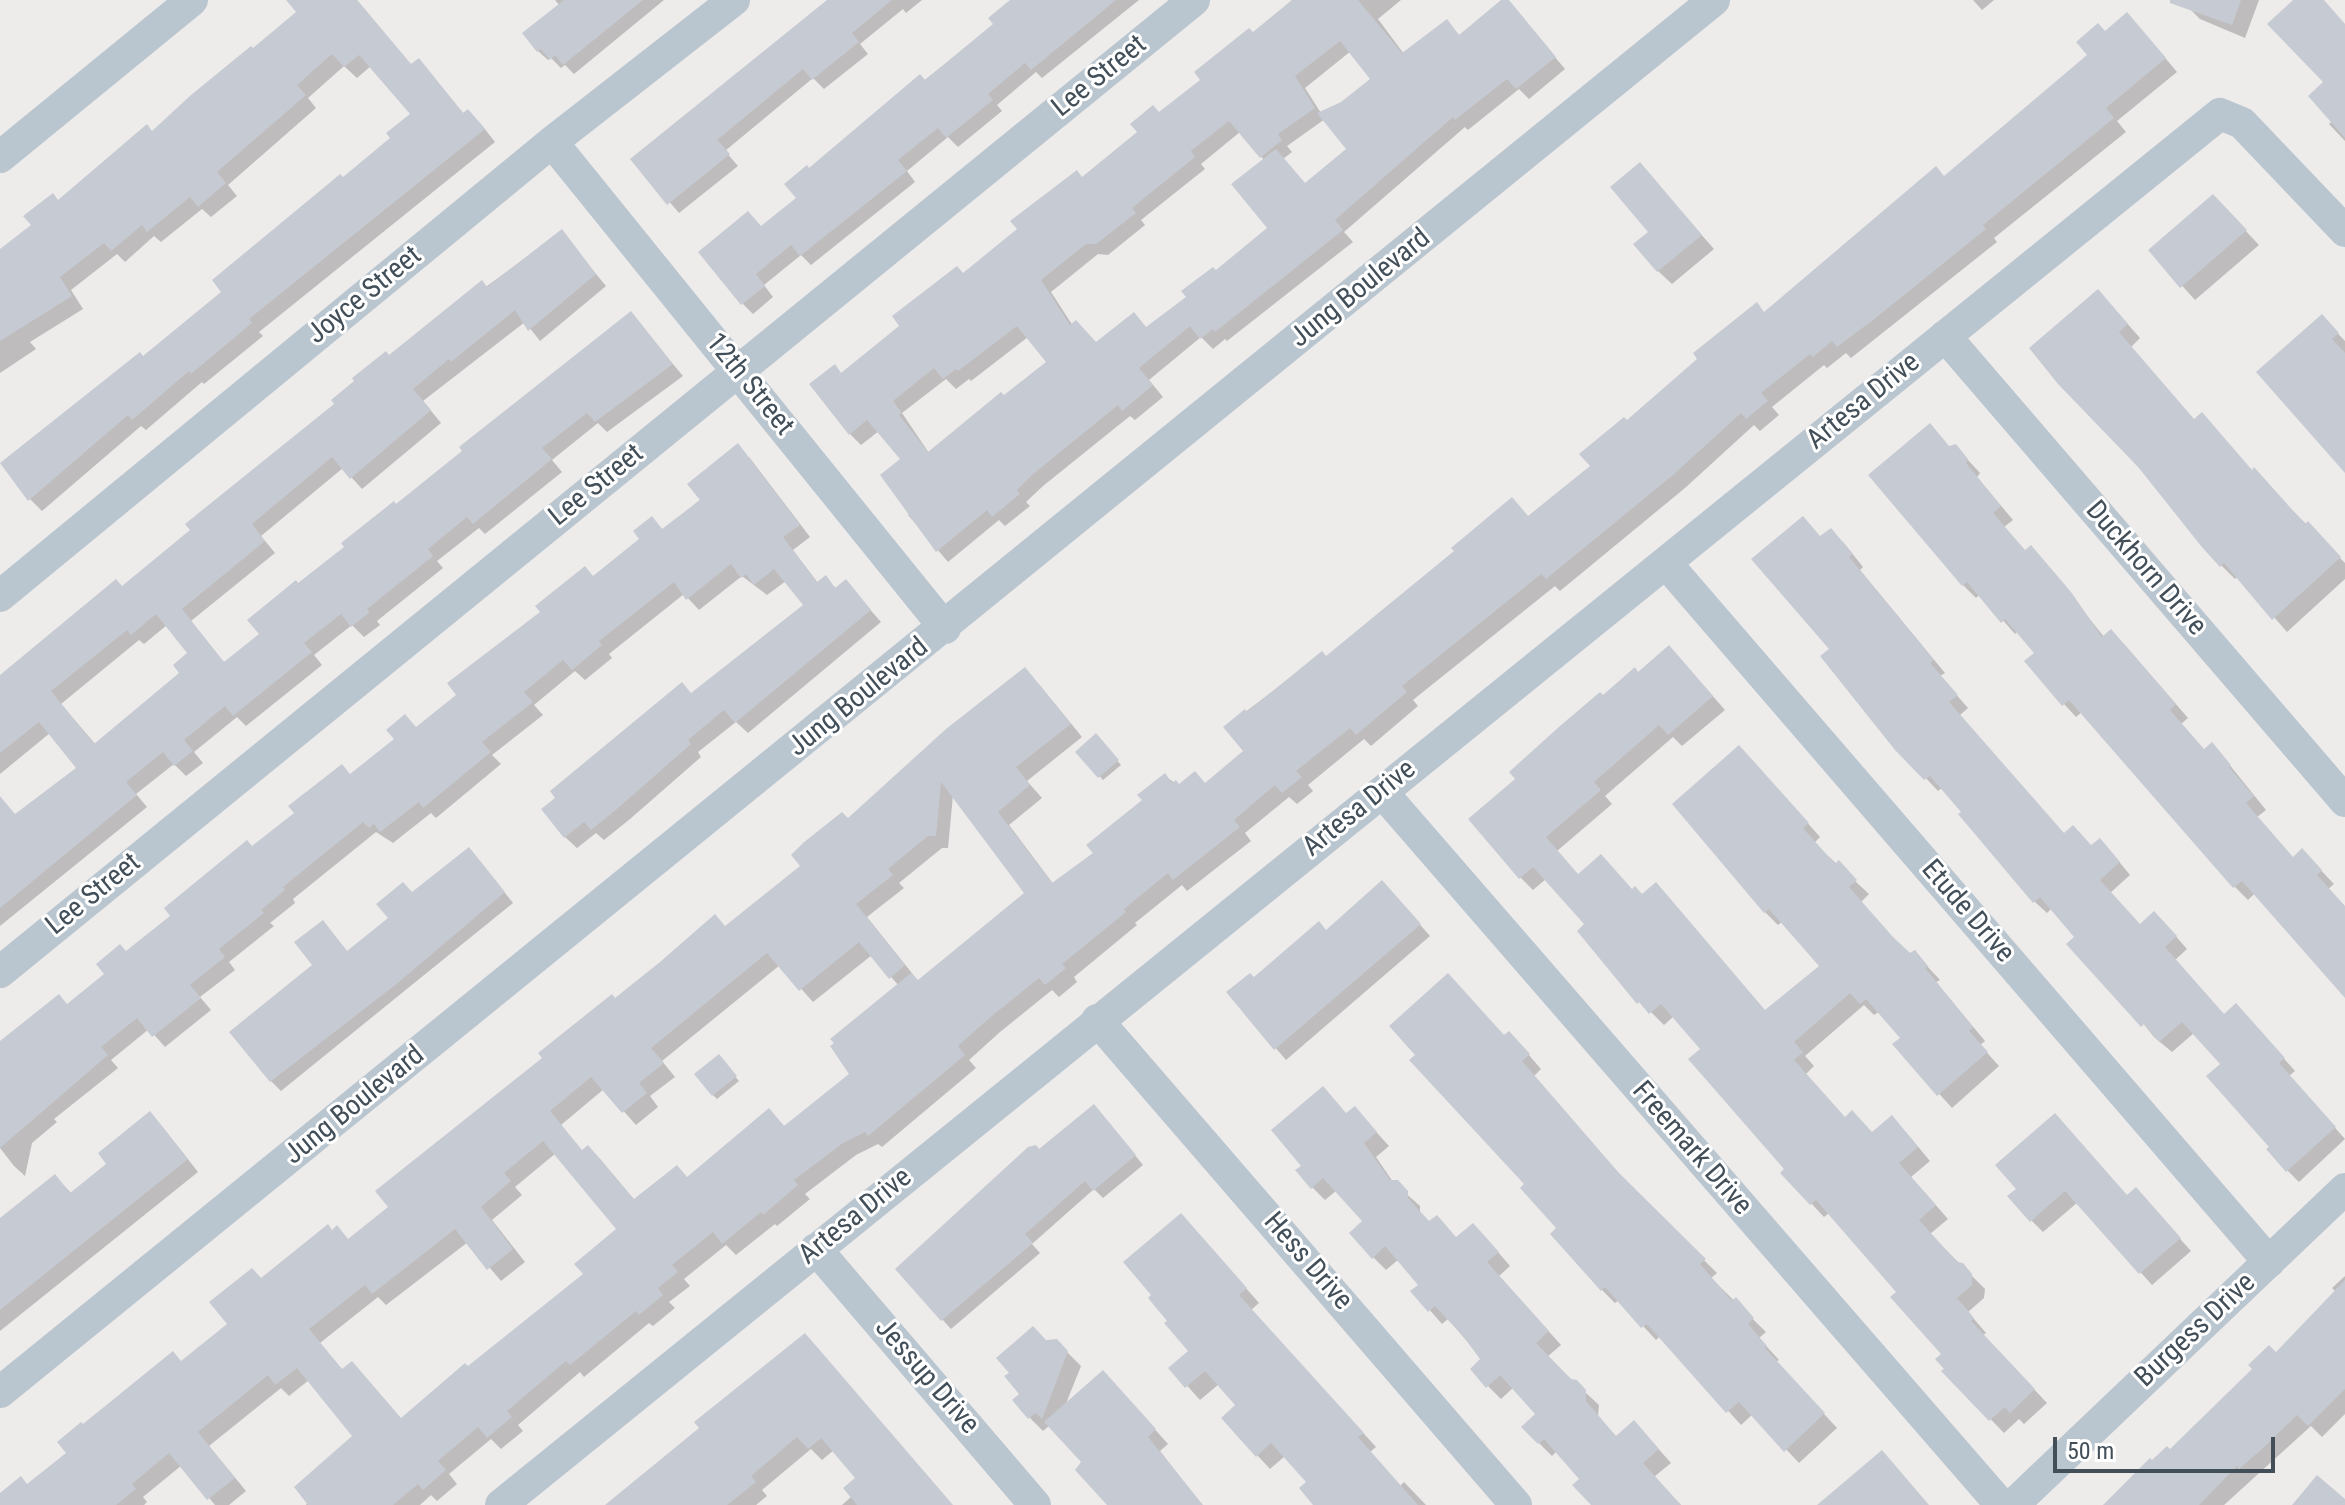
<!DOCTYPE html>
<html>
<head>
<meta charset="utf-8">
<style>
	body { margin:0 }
	#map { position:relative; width:2345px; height:1505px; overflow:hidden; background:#eeebeb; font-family:"Roboto Condensed",sans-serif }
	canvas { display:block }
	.scale { position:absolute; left:2053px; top:1437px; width:222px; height:36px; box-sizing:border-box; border:4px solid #424f59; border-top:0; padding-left:10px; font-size:24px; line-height:28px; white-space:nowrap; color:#424f59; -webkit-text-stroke:6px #fff; paint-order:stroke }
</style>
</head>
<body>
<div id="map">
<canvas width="2345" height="1505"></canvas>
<div class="scale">50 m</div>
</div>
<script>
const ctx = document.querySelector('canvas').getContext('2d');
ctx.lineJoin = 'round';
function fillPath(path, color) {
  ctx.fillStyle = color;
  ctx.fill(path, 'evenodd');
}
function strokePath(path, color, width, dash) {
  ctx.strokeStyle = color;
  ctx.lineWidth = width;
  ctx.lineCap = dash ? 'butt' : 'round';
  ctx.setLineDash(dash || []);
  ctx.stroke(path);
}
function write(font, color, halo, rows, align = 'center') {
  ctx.font = font + ' "Roboto Condensed",sans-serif';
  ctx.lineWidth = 6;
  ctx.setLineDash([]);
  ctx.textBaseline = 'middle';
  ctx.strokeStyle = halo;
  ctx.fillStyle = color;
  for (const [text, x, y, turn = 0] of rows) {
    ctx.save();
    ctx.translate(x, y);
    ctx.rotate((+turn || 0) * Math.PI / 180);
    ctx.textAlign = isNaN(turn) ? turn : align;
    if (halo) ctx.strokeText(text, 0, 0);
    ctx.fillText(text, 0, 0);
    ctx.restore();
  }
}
fillPath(new Path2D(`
	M301,0H357L412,66L419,60L464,114L480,123L495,142L259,332L263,336L204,384L202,382L146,430L141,426L42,511L30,499L143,358L224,292L343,180L393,139L412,114L371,66L357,78L344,66L308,98L316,108L228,185L237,196L211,217L202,209L161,242L154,236L125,262L117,254L71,290L83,309L30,342L36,349L0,373V252L153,133L299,12Z
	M555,0H664L574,74L565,65L561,68L551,58L548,60L538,51L560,6Z
	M830,0H922L906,13L903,9L860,44L868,54L824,89L813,78L725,151L738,166L679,213L633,159Z
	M1013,0H1139L1042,78L1036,72L997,105L1002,111L958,147L948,137L907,171L915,182L811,265L801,255L764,285L773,297L753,314L743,304L762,228L799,199L810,170L996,24Z
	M1292,0H1401L1378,19L1404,54L1446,21L1460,36L1507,0L1565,69L1529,99L1519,89L1468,130L1465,127L1344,232L1353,242L1227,341L1225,339L1213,349L1201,337L1149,380L1163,397L1135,420L1130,416L1043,486L1026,502L1030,506L1005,526L999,520L948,562L908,515L912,512L903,460L879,431L861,445L850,434L842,374L1202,80ZM1351,51L1373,79L1342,103L1321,113L1305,88ZM1325,119L1348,149L1306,185L1283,159L1292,152L1287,146ZM1240,132L1264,160L1270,228L1148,329L1097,345L1073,326L1051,292L1098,254L1108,255L1145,225L1141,220L1205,169L1201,164ZM1028,337L1049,362L929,453L902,413L946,379L956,389L969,379L971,381Z
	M1973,0H1994L1982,10Z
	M2188,0H2259L2245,38L2200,19L2186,5Z
	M2296,0H2322L2345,26V141L2329,124L2332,121L2326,82Z
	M2140,28L2177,72L2117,121L2126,132L1994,238L1997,242L1851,358L1846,353L1827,368L1824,365L1772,407L1779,415L1760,431L1754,425L1685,488L1560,591L1555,586L1413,700L1418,706L1371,746L1364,739L1308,785L1313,791L1297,804L1289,797L1245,833L1251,841L1187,891L1182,885L1135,923L1137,925L1074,977L1077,982L1059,997L1052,990L1000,1032L969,1060L976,1068L882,1147L878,1144L856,1155L805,1194L810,1199L777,1226L775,1224L736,1255L726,1245L684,1279L690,1286L669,1302L675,1308L653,1326L649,1323L584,1377L580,1372L518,1425L523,1431L501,1449L491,1439L449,1474L457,1484L437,1501L431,1495L420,1505H306L355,1436L309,1380L289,1396L281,1388L209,1446L246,1491L229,1505H215L182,1465L143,1497L147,1502L144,1505H0V1496L27,1486L69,1453L60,1442L173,1354L182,1363L230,1324L262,1280L332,1232L349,1240L390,1207L615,1000L726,928L803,866L848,821L1038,683L1082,737L1027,781L1042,798L1009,825L1054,885L1095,853L1165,776L1179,786L1207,785L1246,752L1226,727L1321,654L1326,659L1529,518L1593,467L1627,422L1944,178L2090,55L2105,33ZM953,795L1027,893L919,982L867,917L904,888L899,883L942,848H948ZM872,955L899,986L851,1075L785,1127L769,1111L688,1179L635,1201L601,1160L588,1147L583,1152L561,1125L604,1089L636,1125L658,1107L650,1096L675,1077L662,1061L780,965L813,1002ZM556,1153L618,1230L586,1275L402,1419L343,1371L320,1343L378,1297L386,1305L468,1242L501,1281L525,1262L492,1220L522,1195L515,1187Z
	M1640,165L1714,249L1672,284L1658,271Z
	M2213,196L2259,245L2195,300L2150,250Z
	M561,232L606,286L540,341L525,322L423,401L441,423L362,489L343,468L261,536L275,553L191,621L225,664L262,634L299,586L631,314L683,376L607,432L598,423L552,460L562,472L485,534L479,528L437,561L443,568L377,621L380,625L364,637L352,625L314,655L322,665L246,726L237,717L194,752L203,763L186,776L174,764L136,794L147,807L0,926V810L16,815L78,768L50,733L0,774V677L123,589L390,357ZM167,625L190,653L182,673L96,745L61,704L139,640L144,644Z
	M2111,305L2140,338L2131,347L2195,421L2253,471L2345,563V579L2287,632L2238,576L2235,579L2221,565L2113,437Z
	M2322,317L2345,341V470Z
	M1955,446L1980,473L1977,477L2013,520L2004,527L2026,552L2044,561L2104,637L2124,644L2188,718L2181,724L2205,751L2224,758L2266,810L2257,817L2293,859L2315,864L2334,884L2328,889L2345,907V995L2255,893L2248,900L2235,887L2082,712L2076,717L2064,704L2036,654L2018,631L2015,634L1980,594L1976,598L1963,585L1950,448Z
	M749,457L810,537L793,550L818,583L825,578L837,589L846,582L881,622L748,733L736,722L698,752L701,757L630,819L604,840L596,833L577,848L565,837L692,695L805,605L786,581L767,595L742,576L699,610L684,594L609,654L612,658L585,680L575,671L534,705L543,715L492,755L501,764L436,818L431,813L393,843L376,832L293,899L295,903L270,923L274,926L229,962L235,970L200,997L211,1010L165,1047L149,1029L111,1060L118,1068L54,1119L57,1122L32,1143L25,1176L14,1166L0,1148V1044L68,1006L253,848L418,729L642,539L652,519L664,531Z
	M1821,538L1843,542L1863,567L1860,570L1945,673L1940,676L1968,708L1960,715L2065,835L2112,853L2130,875L2110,893L2140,926L2166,925L2187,949L2175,960L2225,1016L2248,1018L2295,1071L2289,1076L2345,1139L2299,1182L2287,1170L2223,1065L2194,1033L2172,1052L2154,1037L2052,908L2047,913L2035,902L1942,788L1938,791L1874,723L1831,649Z
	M1682,661L1725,710L1682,746L1673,737L1605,796L1612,804L1557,851L1579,876L1643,897L1656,884L1766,1012L1821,967L1782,922L1778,925L1765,912L1675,804L1752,760L1820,837L1814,843L1869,894L1861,902L1900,947L1927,966L1940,980L1936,982L1985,1041L1980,1045L1999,1066L1952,1108L1895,1045L1903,1038L1880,1011L1874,1015L1864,1005L1805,1056L1814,1066L1806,1074L1846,1119L1873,1134L1905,1131L1930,1161L1911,1177L1948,1219L1930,1234L1985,1289L1984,1298L1968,1312L1986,1333L1983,1335L2047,1403L2024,1424L2019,1419L2004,1433L1944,1371V1354L1899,1292L1829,1213L1824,1217L1783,1173L1787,1169L1703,1049L1674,1016L1664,1025L1651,1012L1586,925L1546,879L1533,890L1520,877L1518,779L1603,697L1639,674Z
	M1096,736L1121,765L1103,780L1078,752Z
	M479,860L513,903L281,1091L271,1081L315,965L323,923L348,952L391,918L413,894Z
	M1392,893L1430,936L1286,1060L1229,993Z
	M1505,1037L1522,1047L1541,1069L1534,1076L1631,1188L1717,1273L1711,1278L1766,1332L1759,1338L1779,1360L1776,1362L1837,1428L1799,1463L1753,1414L1741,1425L1660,1336L1656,1340L1619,1300L1615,1303L1602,1290L1527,1184Z
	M722,1061L739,1081L717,1099L713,1095Z
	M1347,1115L1367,1122L1389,1146L1376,1157L1393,1182L1420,1206V1213L1430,1224L1457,1239L1486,1238L1510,1266L1499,1276L1561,1345L1547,1357L1599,1405L1598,1416L1617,1438L1647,1436L1671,1463L1654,1477L1681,1505H1593L1582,1480L1557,1451L1552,1456L1539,1443L1538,1415L1514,1387L1501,1399L1488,1386L1483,1360L1448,1319L1442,1324L1413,1291L1421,1285L1399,1259L1386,1270L1373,1257L1365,1221L1337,1190L1325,1200L1312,1187Z
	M1103,1116L1143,1165L1103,1198L1094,1189L1032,1244L1040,1253L951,1329L897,1270L1040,1151Z
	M161,1125L198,1172L0,1331V1222L55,1176L72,1194Z
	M1998,1165L2147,1202L2191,1251L2152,1285L2078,1202L2043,1232L2032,1221L2019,1189Z
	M1194,1229L1259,1303L1251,1310L1376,1447L1370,1452L1400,1486L1404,1482L1426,1505H1315L1308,1482L1285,1456L1270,1469L1257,1455L1238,1405L1219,1384L1200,1400L1171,1368L1190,1351Z
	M2345,1276V1414L2322,1437L2311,1426L2224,1505H2104L2170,1452L2276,1355L2336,1292L2332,1288Z
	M805,1336L952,1505H842L852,1496L858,1478L834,1450L822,1460L811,1449L762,1490L767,1496L756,1505H607L702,1428Z
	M1056,1341L1081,1366L1065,1406L1116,1386L1168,1444L1160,1451L1202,1505H1108L1083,1462L1050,1425L1043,1431L1030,1418L1015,1400L1022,1394L1046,1342Z`), '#0003');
fillPath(new Path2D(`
	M286,0H357L411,64L419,58L463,113L468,109L485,129L249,319L252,323L191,374L189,371L132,420L128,415L28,501L0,463L140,352L143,356L221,292L212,280L333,180L340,174L343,177L390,138L386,133L410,114L359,55L344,67L332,54L297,85L306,95L217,172L226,183L198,207L190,197L147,232L142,225L111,251L104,243L60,277L72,296L0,341V249L31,225L23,216L53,193L58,200L147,124L152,131L191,95L251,46L253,48L296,12Z
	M564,0H643L563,65L555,55L550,60L541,49L537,52L522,33Z
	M827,0H892L852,33L859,42L812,80L803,69L717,140L730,154L667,205L630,159Z
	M1010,0H1116L1031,70L1025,63L988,94L993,100L946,138L938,128L898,160L907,171L800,256L791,245L756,274L765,286L741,305L698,252L748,211L761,226L796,198L784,184L807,165L809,168L920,74L925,80L993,24L988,18Z
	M1292,0H1358L1402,53L1447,19L1459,35L1501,0H1509L1556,57L1516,89L1507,79L1455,120L1453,117L1335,220L1343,230L1215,332L1213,329L1200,339L1190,326L1139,368L1153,385L1122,411L1118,405L1032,475L1017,490L1020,494L992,517L987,510L936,552L880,475L900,459L867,420L849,435L809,384L835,364L841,373L899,326L892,316L957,266L963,273L1017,229L1010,221L1077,170L1082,177L1137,132L1130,124L1153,105L1159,112L1200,80L1194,72L1249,28L1253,32ZM1340,41L1370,79L1341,102L1317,113L1346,149L1305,183L1276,149L1231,184L1267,228L1216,270L1213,267L1181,291L1186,297L1146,327L1134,312L1096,342L1076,320L1070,325L1041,280L1086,244H1096L1136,213L1132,208L1195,157L1191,151L1229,121L1260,158L1282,140L1278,134L1315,108L1295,76ZM1017,326L1046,362L1004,395L1001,392L928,452L899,415L902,413L893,401L934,368L943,379L956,369L958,371Z
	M2170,0H2241L2232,25L2170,3Z
	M2293,0H2324L2345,24V138L2308,96L2323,82L2267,24Z
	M2127,12L2166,58L2106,108L2114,118L1983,225L1986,229L1873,320L1837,347L1832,341L1813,357L1810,354L1761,393L1768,401L1746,419L1741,413L1673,475L1546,579L1541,574L1402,686L1407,692L1356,735L1350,728L1296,771L1302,777L1282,793L1275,785L1234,820L1240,827L1173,880L1168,873L1124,909L1126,912L1062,964L1066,968L1045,985L1039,978L987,1020L958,1046L965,1055L868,1136L865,1132L843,1143L794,1180L798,1185L763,1215L761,1212L722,1244L713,1232L672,1265L678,1272L658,1288L663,1295L639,1315L636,1311L570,1365L566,1361L507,1411L512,1417L487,1438L478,1427L438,1461L446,1470L423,1490L418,1484L393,1505H308L294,1487L352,1436L297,1368L275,1385L268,1375L198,1432L235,1478L207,1500L169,1453L132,1484L136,1489L116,1505H0V1493L21,1476L27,1484L66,1453L57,1442L81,1422L83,1424L173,1351L181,1361L227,1324L209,1302L252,1268L261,1278L328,1224L332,1230L337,1225L348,1239L388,1207L375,1191L542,1058L538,1053L612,994L615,998L660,962L715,914L725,926L800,866L791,855L803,843L842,812L848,818L946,729L1025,667L1071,724L1016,767L1030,785L998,812L1052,883L1093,853L1086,845L1142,800L1137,795L1165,773L1172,783L1176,780L1179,784L1195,771L1205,783L1243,751L1223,727L1245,709L1247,712L1322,651L1326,656L1454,551L1451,548L1512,497L1528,516L1590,466L1579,454L1624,417L1627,420L1697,359L1693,353L1757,302L1764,312L1936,166L1944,176L2087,55L2076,42L2098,23L2105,31ZM941,782L1024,893L918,980L911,973L830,1039L834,1043L830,1046L849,1074L784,1126L769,1108L687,1177L677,1165L634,1199L588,1145L582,1150L550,1111L591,1077L622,1113L647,1093L639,1083L664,1063L651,1048L767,953L799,991L859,942L889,979L905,965L856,904L893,875L888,869L928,836H936ZM543,1141L616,1229L574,1264L583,1274L468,1366L465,1363L401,1418L352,1361L342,1369L309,1329L365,1285L372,1294L455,1229L487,1270L513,1249L481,1207L511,1181L504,1173Z
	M1640,162L1702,235L1657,272L1633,244L1648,232L1610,187Z
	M2213,194L2247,230L2180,288L2148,250Z
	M562,229L596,274L528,331L515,310L451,362L449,359L413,389L431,410L350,479L332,457L252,524L265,541L182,609L224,662L259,634L247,620L296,580L298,583L344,547L341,543L394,501L396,504L462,451L459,447L631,311L673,364L595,422L587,413L542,448L552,459L473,524L467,517L428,549L433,556L367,609L370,612L351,627L341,614L304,643L312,652L233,716L225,706L184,740L193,751L174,766L163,752L126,782L137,795L0,908V796L15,814L76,768L39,722L0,753V675L116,579L122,586L190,530L185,524L334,404L331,400L354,381L352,378L386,351L389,355L482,280L487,287ZM156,614L187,653L173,665L179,673L94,744L51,691L127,630L131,635Z
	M2098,289L2128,324L2119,332L2194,419L2202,412L2252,470L2254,467L2305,524L2308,521L2341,557L2272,620L2224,563L2220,567L2201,546L2139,468L2058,384L2029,348Z
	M2322,314L2339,333L2332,339L2345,353V473L2256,372Z
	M1930,423L1949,446L1956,444L1968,459L1966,463L2001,506L1993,513L2025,550L2031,545L2071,592L2102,637L2111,629L2176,704L2170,710L2204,749L2212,742L2231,765L2229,767L2254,796L2246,803L2293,857L2302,848L2322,870L2317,875L2345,906V998L2242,881L2233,888L2069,700L2062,706L2024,661L2034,653L2005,619L2001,623L1967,582L1962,586L1868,475Z
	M738,443L800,525L783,537L817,582L826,575L835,588L846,579L871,610L735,723L724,710L688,740L691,744L618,808L591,830L584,822L564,838L541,809L555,798L550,791L682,682L691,693L803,605L774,569L754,585L746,574L741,578L731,564L686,600L674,582L599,641L602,645L572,670L563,660L524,692L533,702L482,742L491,752L423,808L419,802L380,832L374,824L369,828L363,822L283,887L285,890L261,910L264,913L219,949L225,957L190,985L201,998L152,1037L137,1018L101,1047L108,1055L0,1148V1041L59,994L67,1004L104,974L96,964L120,944L126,951L170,916L164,908L247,840L252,846L294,813L288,806L342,764L350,774L394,739L386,730L405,714L416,727L456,695L447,683L540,612L535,606L585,566L593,576L639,539L633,531L652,516L662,529L700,500L687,484Z
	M1803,516L1820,536L1831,528L1853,554L1849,557L1934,660L1930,663L1958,695L1949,702L2064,833L2073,825L2091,845L2100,838L2120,862L2100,880L2140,924L2154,911L2177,936L2165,947L2224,1014L2236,1003L2285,1058L2279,1063L2336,1127L2286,1172L2266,1149L2269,1147L2206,1076L2220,1064L2182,1022L2159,1042L2144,1024L2141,1027L2066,944L2074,937L2040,897L2033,903L1958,814L1961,812L1930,776L1924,780L1895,750L1820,656L1829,649L1751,559Z
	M1669,645L1713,696L1668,735L1659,725L1594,782L1601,790L1546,837L1578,874L1601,854L1632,889L1635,886L1642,894L1656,882L1765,1010L1819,966L1769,909L1764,913L1672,804L1739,745L1809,823L1803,828L1835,864L1839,860L1857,880L1849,887L1893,937L1910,953L1915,950L1928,966L1925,968L1973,1027L1969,1031L1988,1052L1937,1096L1892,1044L1900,1038L1866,999L1860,1004L1850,993L1794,1042L1803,1052L1794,1060L1845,1117L1852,1110L1872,1132L1892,1115L1918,1147L1899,1163L1936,1205L1919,1220L1957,1262L1963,1263L1972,1274V1285L1957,1298L1974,1318L1971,1321L2035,1389L2010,1413L2005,1407L1989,1421L1941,1371L1944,1369L1935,1359L1941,1354L1890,1297L1896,1292L1816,1200L1810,1205L1780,1173L1784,1169L1688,1059L1700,1049L1661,1004L1649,1014L1639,1002L1637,1004L1577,931L1584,924L1533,867L1519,879L1468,819L1515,779L1509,772L1560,726L1600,692L1603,695L1635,667L1638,672Z
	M1096,733L1119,760L1098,778L1075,752Z
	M469,847L505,892L399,982L270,1082L229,1032L312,965L294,942L323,920L347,951L388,918L376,904L403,882L412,892Z
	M1382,880L1421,924L1274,1050L1226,992L1250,973L1254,977L1319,921L1326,930Z
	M1448,973L1504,1035L1509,1031L1530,1054L1522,1061L1619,1173L1706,1259L1700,1264L1732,1301L1736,1297L1754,1318L1748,1324L1767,1346L1765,1348L1825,1413L1784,1452L1739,1402L1726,1413L1647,1324L1641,1328L1605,1287L1601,1291L1550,1234L1556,1228L1520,1188L1524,1184L1409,1060L1415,1055L1389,1026Z
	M719,1054L737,1076L712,1096L694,1074Z
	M1323,1086L1346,1113L1355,1106L1377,1132L1364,1143L1390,1180H1398L1408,1191V1198L1429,1221L1437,1215L1456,1237L1473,1223L1499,1252L1487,1262L1549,1331L1536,1343L1571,1379L1577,1380L1586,1390V1401L1616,1436L1634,1420L1659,1449L1643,1463L1681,1505H1591L1572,1485L1579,1479L1544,1439L1538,1444L1521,1427L1535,1414L1500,1375L1486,1388L1470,1369L1480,1359L1463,1336L1435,1306L1428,1312L1410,1291L1418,1285L1385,1246L1372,1259L1349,1233L1362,1221L1323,1178L1311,1189L1295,1170L1301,1166L1271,1130Z
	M1094,1104L1136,1155L1093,1191L1085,1181L1025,1234L1033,1243L941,1321L895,1269L1028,1147L1036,1145L1039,1149Z
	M150,1111L188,1159L0,1310V1218L55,1174L70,1193L106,1164L98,1153Z
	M2055,1113L2127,1195L2136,1187L2181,1238L2139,1274L2065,1191L2030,1222L2007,1196L2016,1189L1995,1165Z
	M1181,1213L1247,1288L1239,1295L1364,1433L1358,1437L1418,1505H1313L1299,1488L1306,1482L1271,1443L1256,1457L1221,1418L1235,1405L1205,1371L1185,1388L1168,1368L1188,1351L1164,1323L1167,1321L1148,1298L1151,1295L1123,1262Z
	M2345,1280V1389L2308,1426L2297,1415L2261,1450L2239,1469L2237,1466L2199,1505H2103L2150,1458L2152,1460L2167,1446L2170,1449L2252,1369L2248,1365L2269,1345L2276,1352Z
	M1033,1326L1046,1340L1057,1339L1068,1351L1042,1419L1036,1413L1028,1419L1012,1400L1019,1394L1004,1376L1009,1373L996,1358Z
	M805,1333L953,1505H857L843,1488L855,1478L821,1438L808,1449L797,1437L751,1476L756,1482L727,1505H605L699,1428L694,1422Z
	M1103,1370L1156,1429L1148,1437L1203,1505H1107L1075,1470L1081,1462L1044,1422Z
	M1882,1450L1929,1505H1817Z
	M2317,1475L2345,1499V1505H2292Z`), '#c6cad2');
strokePath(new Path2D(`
	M552,142L945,628
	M0,157L192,0
	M1945,336L2345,801
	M1666,563L2269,1262
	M0,596L552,142L734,0
	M1382,792L2001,1505
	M0,972L1194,0
	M1097,1020L1516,1505
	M816,1249L1035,1505
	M0,1392L1714,0
	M501,1505L2220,114L2242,123L2345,231
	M2013,1505L2345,1189`), '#bac6cf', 32);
write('28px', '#424f59', '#fff', [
	["Lee Street",1100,77,-39],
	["Jung Boulevard",1361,289,-39],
	["Joyce Street",365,296,-39],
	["12th Street",749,385,51],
	["Artesa Drive",1864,402,-39],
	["Lee Street",597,486,-39],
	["Duckhorn Drive",2145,569,49],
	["Jung Boulevard",859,698,-39],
	["Artesa Drive",1360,809,-39],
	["Lee Street",94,895,-39],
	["Etude Drive",1967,912,49],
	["Jung Boulevard",355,1106,-39],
	["Freemark Drive",1691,1149,49],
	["Artesa Drive",856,1217,-39],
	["Hess Drive",1307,1262,49],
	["Burgess Drive",2196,1331,-43],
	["Jessup Drive",926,1377,49]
]);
</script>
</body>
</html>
